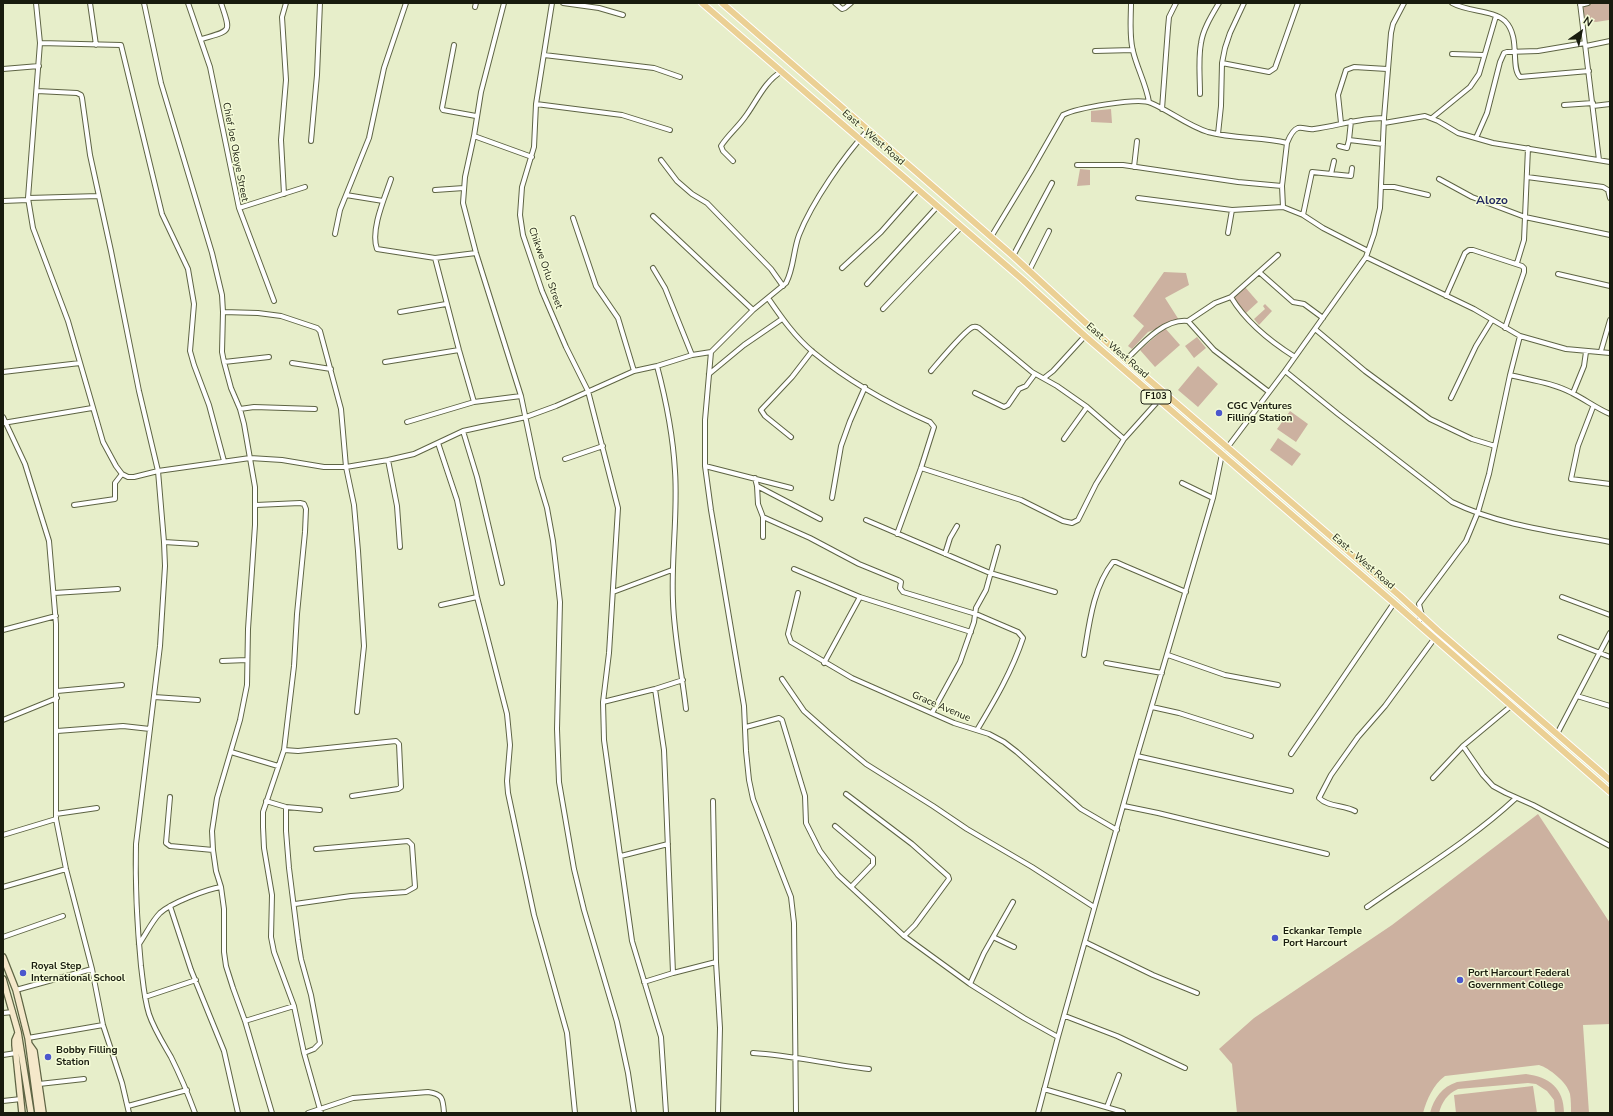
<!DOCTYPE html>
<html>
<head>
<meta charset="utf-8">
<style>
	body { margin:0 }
	#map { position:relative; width:1613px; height:1116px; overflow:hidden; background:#e7eeca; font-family:"Nunito Sans",sans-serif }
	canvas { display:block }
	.frame { position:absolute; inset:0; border:4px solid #181b0e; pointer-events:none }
	.north { position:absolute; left:1561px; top:12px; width:40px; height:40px; -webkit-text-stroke:3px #f4fbd7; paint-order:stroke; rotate:34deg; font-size:11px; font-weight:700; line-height:16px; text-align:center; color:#181b0e }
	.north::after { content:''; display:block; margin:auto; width:14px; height:18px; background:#181b0e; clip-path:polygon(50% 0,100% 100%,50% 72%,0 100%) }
</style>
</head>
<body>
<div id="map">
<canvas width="1613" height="1116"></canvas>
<div class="frame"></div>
<div class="north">N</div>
</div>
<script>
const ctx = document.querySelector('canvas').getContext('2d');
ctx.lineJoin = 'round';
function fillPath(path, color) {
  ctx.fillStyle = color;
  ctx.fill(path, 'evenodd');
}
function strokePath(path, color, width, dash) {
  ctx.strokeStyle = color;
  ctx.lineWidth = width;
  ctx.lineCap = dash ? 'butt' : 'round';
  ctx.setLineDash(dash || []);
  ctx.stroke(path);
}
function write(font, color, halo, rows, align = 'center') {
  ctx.font = font + ' "Nunito Sans",sans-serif';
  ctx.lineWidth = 3;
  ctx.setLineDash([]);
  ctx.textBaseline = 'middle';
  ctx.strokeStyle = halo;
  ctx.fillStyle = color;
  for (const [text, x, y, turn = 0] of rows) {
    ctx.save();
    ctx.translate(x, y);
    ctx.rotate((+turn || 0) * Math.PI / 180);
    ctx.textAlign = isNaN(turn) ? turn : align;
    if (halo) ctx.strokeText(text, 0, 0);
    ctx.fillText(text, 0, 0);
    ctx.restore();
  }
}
fillPath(new Path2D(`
	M1596,3H1610V24L1609,20L1596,22L1585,20L1583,6Z
	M1111,109L1112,123L1091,122V111Z
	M1080,169L1090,170V185L1077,186Z
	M1164,272L1186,273L1189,285L1165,298L1179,320L1148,332L1132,349L1128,346L1144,326L1133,316Z
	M1245,287L1258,302L1246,313L1233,298Z
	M1265,304L1272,311L1259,325L1254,319L1265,309L1263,306Z
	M1165,328L1180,345L1155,367L1140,350Z
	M1197,337L1206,348L1194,358L1185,346Z
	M1198,366L1218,384L1198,407L1178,390Z
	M1290,411L1308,424L1296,442L1277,429Z
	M1278,438L1301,454L1292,466L1270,450Z
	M1538,814L1610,923V1024L1583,1025L1589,1113H1571C1571,1107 1571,1100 1570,1094C1567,1082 1549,1068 1539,1065L1445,1076C1433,1085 1427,1099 1423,1113H1237L1232,1064L1219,1049L1254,1018L1392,925Z
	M1526,1074C1549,1077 1564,1088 1564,1113H1555L1554,1100L1547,1091L1536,1084L1528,1083L1458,1089C1447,1094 1442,1102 1439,1113H1430C1434,1098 1442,1087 1457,1082Z
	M1533,1086L1537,1113H1456L1454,1095Z`), '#ccb1a0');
const street = new Path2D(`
	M36,3L40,43L28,198L33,228L68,321L103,442L116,466L122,474L128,477H134L158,471L250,458L282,460L324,467H346L388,460L414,454L463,431L526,417L556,406L634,371L657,366L692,355L711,352L753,310L786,283C794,268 793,251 799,235C812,202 844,156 868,130
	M90,3L96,45
	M144,3L161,83L212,253L222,295L223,312L222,352L224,362L231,388L240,409L244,424L255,487V525L248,629L247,685L240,720L217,798L212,831L213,850L216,871L221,887L224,909V952L226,966L233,988L245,1021L272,1113
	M188,3L210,67L239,208L274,301
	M504,3L481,92L474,136L465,177L463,203L476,253L521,396L538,478L547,508L553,541L560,602L557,729L559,782L574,869L584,910L617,1022L628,1073L634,1113
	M552,3L536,104L534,147L522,187L520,215L523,235L542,291L566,347L588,391L618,508L609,653L603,702L604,740L632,941L661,1037L666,1113
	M563,3L599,8L623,15
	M835,3L842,9L845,8L851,3
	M1131,3C1131,18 1129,36 1133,51C1137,68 1146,84 1149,102
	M1452,3C1468,12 1493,10 1505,21C1521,37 1510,67 1520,77L1589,71
	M1580,3L1599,160
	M1580,5L1588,3
	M475,7L476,3
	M202,39C232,30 231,33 221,3
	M40,43L121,45L162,214L188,269L194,304L190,351L194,365L209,405L224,461
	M454,45L442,108L443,110L476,116
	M1586,46L1610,41
	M1095,51L1133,50
	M1452,54L1484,55
	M544,55L654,68L680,77
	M1222,63L1269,72L1275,68L1298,3
	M3,69L39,66
	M37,91L77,93L81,95L82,98L90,155L111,251L139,391L158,471L164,542L165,566L160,646L136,844C135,884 137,925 141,966C143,981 144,998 149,1014C154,1029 163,1043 171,1057C180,1075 188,1094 195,1113
	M1200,94C1200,77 1198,59 1201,43C1203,29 1212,15 1219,3
	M536,104L622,115L670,130
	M1564,105L1593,103
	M1593,106L1610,104
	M1162,109L1168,28L1169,17L1176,3
	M1432,118L1470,87L1479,74L1496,16
	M1351,121L1349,140L1383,144
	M1341,123L1338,95L1346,70L1354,67L1387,69
	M1384,123L1425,116L1438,121L1458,133L1493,143L1610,162
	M1218,134L1221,106L1222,63L1225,48L1230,33L1244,3
	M474,136L532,157
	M1476,138L1487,113L1500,62L1504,53L1507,52L1538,51L1585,43
	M311,141L317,75L320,3
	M1287,143C1289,138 1292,130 1298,128C1303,127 1309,130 1314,129C1337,126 1359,118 1384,118
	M1339,146L1347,148L1349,140
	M661,160L677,181L692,194L707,203L771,269L783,286
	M733,161L723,151L721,146C728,135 738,127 745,117C757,101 764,82 782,71
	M1077,165H1123L1238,182L1282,186
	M1134,167L1137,141
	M1331,174L1334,161
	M1527,177L1603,187L1608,190L1610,198
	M391,179C385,197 370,230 377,249L435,258L476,253
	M1439,179L1472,197L1525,217L1610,235
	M1381,187H1394L1428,195
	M435,190L464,188
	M284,194L281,140L286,80L282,17L286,3
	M346,195L383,201
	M28,198L99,196
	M1138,198L1232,210L1283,207L1303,215L1323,228L1368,251
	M3,201L28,200
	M239,208L305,187
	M1303,215L1312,172L1351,176L1352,168
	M653,216L753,310
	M573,218L596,286L618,318L634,371
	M1228,233L1232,210
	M335,234L340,210L369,138L384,68L406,3
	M991,237L1031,171L1063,115C1076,108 1139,97 1151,103C1170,111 1188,126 1208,132C1234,139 1262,137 1287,143L1282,186L1283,207
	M1013,256L1052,183
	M1366,257L1474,309L1520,336L1566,349L1610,353
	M435,258L459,350L474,402
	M1517,263L1524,240L1528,148
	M653,268L665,288L692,355
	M842,268L881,232L918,190
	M1029,271L1049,231
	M1259,272L1293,302L1304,304L1323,318
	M1558,274L1610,286
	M867,284L937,207
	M1446,296L1465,253L1469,250H1473L1522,266L1524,268V272L1505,328
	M1231,297C1246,322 1271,342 1295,357
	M768,298C781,317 795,337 813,352C847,380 889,404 930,422L934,427L921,468L897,534
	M883,309L961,227
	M223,312L258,313L281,316L317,328L320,331L341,409L346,467L354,505L358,551L364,646L357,712
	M400,312L446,304
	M1188,321L1214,350L1269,392
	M1315,329L1365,371L1430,419L1472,439L1495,446
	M1601,351L1610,320
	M711,352L705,420V466L711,510L744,706L746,751L749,780L753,799L791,897L794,923L796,1113
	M1126,360C1142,344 1164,318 1188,321L1215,303L1231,297L1278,255
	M224,362L269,357
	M385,362L459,350
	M292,363L331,369
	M657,366C666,400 673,435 675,471C678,514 671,558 673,601C674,637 682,673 686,709
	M931,371C937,364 966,329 973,327C976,326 977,327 979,328L1032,372L1057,386L1087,407L1124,439
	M1285,371L1338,414L1452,502C1501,526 1557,532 1610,542
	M3,372L80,363
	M709,374L744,345L782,319
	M1510,375C1530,380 1554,383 1572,393C1586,400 1596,408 1610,414
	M1044,378L1053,371L1085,336
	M975,393L1004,407L1008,405L1019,389L1026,386L1035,374
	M1573,393L1584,366L1586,352
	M1451,398L1476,346L1492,320
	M1593,407L1578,446L1571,479L1610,484
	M240,409L254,407L315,409
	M3,417L25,464L49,541L56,624V819L66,869L92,969L103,1025L122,1083L129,1113
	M407,422L474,402L521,396
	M3,423L92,408
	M463,431L477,477L502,583
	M791,437L765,416L761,410L792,377L812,351
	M1064,439L1087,407
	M438,443L457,500L477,597L507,714L510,745L507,781L508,793L534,915L567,1033L575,1113
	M1227,448L1285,371L1366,257L1374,234L1380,208L1384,118L1391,33L1393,24L1404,3
	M565,459L603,446
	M388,460L397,506L400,547
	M705,466L791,488
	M921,468L1021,500L1063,521L1072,523L1078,520L1096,484L1124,439L1159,400
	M755,478L757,486L758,504L763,517V537
	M1182,483L1213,498
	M757,486L820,519
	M832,498L841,446L850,421L865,387
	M74,505L115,499V483L122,474
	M256,505L300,503L304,504L306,509L305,532L297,614L294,666L284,750L263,812V827L264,848L272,895L271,937L274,952L294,1006L304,1053L321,1113
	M763,517L810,538L859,564L898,580L901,582L900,588L903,592L976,614L1018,632L1023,638C1012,671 995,700 977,730
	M866,520L990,573L1055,592
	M164,542L196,544
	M945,554L950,538L957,526
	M794,569L860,597L971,632
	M613,592L672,570
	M54,593L118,589
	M798,593L788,634L791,642L852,678L954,723L989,734L1004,742L1017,752L1081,809L1117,830
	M1562,597L1610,615
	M441,605L477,597
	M1418,623L1422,616L1419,604L1466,541L1478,512L1489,474L1510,375L1520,336
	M3,630L56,616
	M1560,637L1610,657
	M1084,655C1089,625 1093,587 1113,562H1116L1125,566L1186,592
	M1168,655L1225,675L1278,685
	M222,661L247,660
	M824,663L860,597
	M1106,663L1162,673
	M782,679L804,711L830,734L866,764L933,806L967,829L1032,867L1094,907
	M655,689L664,750L673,973
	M57,691L122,685
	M1577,696L1610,706
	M154,697L198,700
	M603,702L655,689L683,680
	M1152,707L1179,713L1251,736
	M932,713L960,662L974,622L976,608L986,590L998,547
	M3,720L57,698
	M746,727L779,718L782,720L805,796L806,823L820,851L838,875L904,936L970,984L1024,1018L1058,1037
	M57,731L123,726L150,729
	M1557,734L1610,633
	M1463,746L1483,775L1493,786L1506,793L1533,805L1610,846
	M284,750L298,751L396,741L399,744L401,787L398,789L352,796
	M231,752L278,766
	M1291,754L1394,603
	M1137,756L1291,791
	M1433,778L1463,746L1511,706
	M846,794L912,844L948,876L949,879L915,925L904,936
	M170,797L166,843L170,846L213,850
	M266,801L286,807L320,810
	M713,801L716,962L720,1028L718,1113
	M1124,806L1158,813L1327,854
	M286,807V831L289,868L298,940L301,959L311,995L320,1043L314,1049L304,1053
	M1355,811C1344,805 1328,807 1319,798L1331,775L1358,737L1385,706L1434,639
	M56,814L97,808
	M835,826L873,858V864L851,887
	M3,835L56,819
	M621,856L668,844
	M3,887L66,869
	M295,904L351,896L406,892L415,887L412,845L408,841L316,849
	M170,906L191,970L224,1051L238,1113
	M1367,907C1417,872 1471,840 1516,798
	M3,937L63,916
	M993,937L1014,947
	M1085,942L1153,975L1197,993
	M139,944C146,934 152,921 160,913C171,903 207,889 221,887
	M644,982L673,973L716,962
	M970,984L984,953L1013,902
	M16,990L92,969
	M145,997L196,980
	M3,1013L13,1012
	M1065,1016L1117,1036L1185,1068
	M245,1021L294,1006
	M28,1038L103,1025
	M753,1053C792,1055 830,1065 869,1069
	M3,1055L16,1053
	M39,1084L84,1079
	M1044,1089L1123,1112
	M3,1101L21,1099
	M128,1106L187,1090
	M1107,1107L1119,1075
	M308,1113L353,1098L428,1092C443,1094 443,1099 444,1113
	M1038,1113L1058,1037L1137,756L1213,498L1222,454`);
const secondary = new Path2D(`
	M3,957L16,990L28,1038L38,1113
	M3,979L18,1032L31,1113
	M18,1033L15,1040V1045L22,1113
	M29,1044L34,1051L43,1113`);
const primary = new Path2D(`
	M702,3L1023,280L1085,336L1394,603L1610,792
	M722,3L1013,256L1126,360L1400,596L1438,631L1610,780`);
strokePath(street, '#5e6444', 6);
strokePath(secondary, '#5e6444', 8);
strokePath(primary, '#fff', 8);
strokePath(street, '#fff', 4);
strokePath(secondary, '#f5e8ca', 5.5);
strokePath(primary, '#ebd094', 6);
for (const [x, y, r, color] of [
	[1219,413,4,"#4b57cd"],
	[1275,938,4,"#4b57cd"],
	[23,973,4,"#4b57cd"],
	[1460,980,4,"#4b57cd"],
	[48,1057,4,"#4b57cd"]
]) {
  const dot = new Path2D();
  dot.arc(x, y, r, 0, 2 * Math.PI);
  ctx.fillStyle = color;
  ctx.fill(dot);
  strokePath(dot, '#f4fbd7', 1.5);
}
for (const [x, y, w] of [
	[1156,397,30]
]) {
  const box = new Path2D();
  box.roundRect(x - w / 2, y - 7, w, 14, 3);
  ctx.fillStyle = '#f4fbd7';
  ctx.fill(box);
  strokePath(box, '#181b0e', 1);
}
write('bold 9px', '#181b0e', null, [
	["F103",1156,397]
]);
write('10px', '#181b0e', '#f4fbd7', [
	["East - West Road",873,138,41],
	["Chief Joe Okoye Street",235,152,79],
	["Chikwe Orlu Street",545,268,71],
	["East - West Road",1117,351,41],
	["East - West Road",1363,562,41],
	["Grace Avenue",941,707,23]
]);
write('bold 10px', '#181b0e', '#f4fbd7', [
	["CGC Ventures",1227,407],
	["Filling Station",1227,419],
	["Eckankar Temple",1283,932],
	["Port Harcourt",1283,944],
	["Royal Step",31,967],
	["International School",31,979],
	["Port Harcourt Federal",1468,974],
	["Government College",1468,986],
	["Bobby Filling",56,1051],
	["Station",56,1063]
], 'left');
write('bold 12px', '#222962', '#f4fbd7', [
	["Alozo",1492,201]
]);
</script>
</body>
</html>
